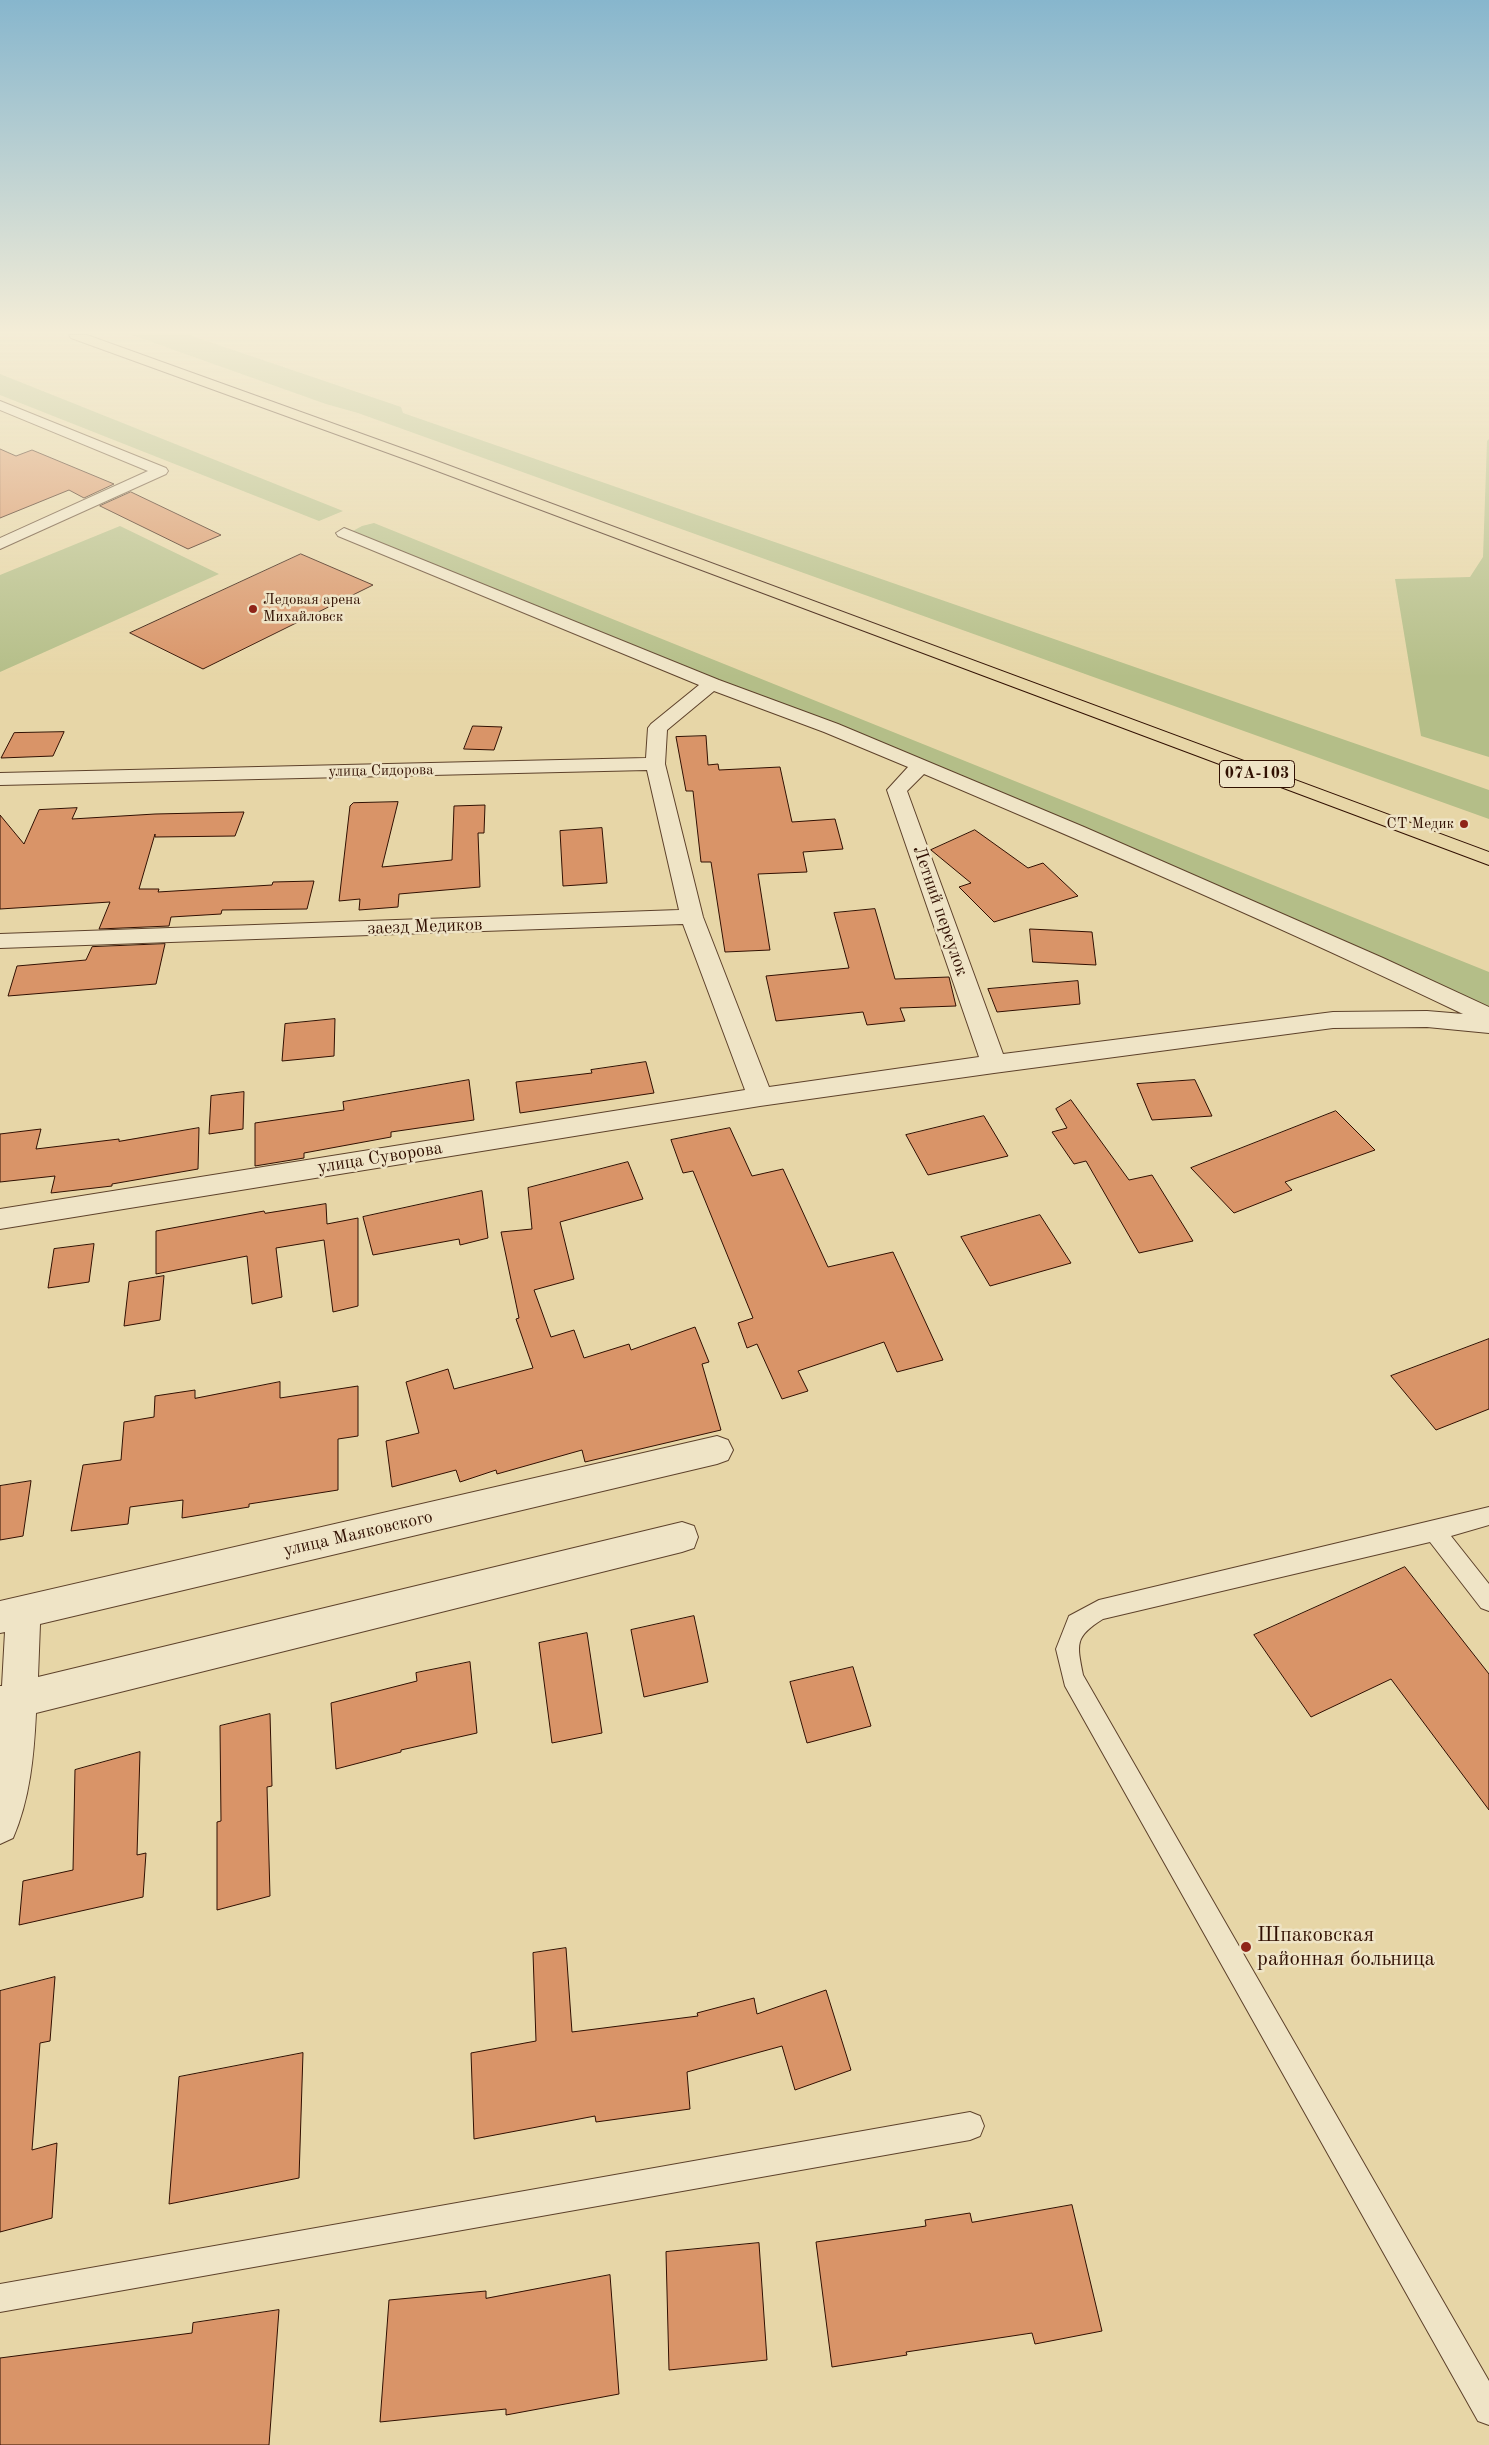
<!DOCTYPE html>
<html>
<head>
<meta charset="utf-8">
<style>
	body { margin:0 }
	canvas { display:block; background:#e7d6a7 }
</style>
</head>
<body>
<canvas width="1489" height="2445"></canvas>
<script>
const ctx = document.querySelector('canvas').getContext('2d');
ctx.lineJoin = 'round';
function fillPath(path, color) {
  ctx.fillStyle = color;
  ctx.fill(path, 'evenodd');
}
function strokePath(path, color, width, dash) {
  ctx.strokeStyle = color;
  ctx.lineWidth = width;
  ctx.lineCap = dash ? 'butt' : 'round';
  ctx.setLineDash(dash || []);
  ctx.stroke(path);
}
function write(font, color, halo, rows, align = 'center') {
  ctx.font = font + ' "Old Standard TT",serif';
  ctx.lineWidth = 5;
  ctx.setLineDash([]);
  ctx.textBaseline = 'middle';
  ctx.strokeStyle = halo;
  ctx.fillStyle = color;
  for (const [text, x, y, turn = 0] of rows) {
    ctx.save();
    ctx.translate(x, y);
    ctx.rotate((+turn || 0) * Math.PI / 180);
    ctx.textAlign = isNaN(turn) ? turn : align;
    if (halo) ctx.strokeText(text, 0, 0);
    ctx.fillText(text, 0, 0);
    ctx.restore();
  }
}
fillPath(new Path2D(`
	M132,335H189L401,407L403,413L1489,790V819L358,413L326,404Z
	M0,374L343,511L319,521L0,395Z
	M1489,439V757L1421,736L1395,579L1470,577L1483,557L1487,441Z
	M374,523L1489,972V1007L1378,958L714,681L351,532L362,526Z
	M120,526L219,574L0,672V575Z`), '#b4be88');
const building = new Path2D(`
	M0,449L16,456L32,450L114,484L84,498L69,490L0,518Z
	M131,492L221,535L188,549L100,506Z
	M301,554L373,585L203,669L130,633Z
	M473,726L502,727L494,750L464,749Z
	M64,732L53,756L1,758L14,733Z
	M706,736L708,765L718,764L719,770L780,767L792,822L835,819L843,849L803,852L807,872L758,874L770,950L725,952L711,862H701L693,791H686L676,737Z
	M398,802L382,867L452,860L454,806L485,805L484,833H478L480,887L399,894L398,907L359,910L360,899L339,901L350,806L353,803Z
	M77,808L72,819L155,814L244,812L235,836L155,837V834L139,889H159L158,892L272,885L273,882L314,881L307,909L222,910L221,914L171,917L169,926L99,929L110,902L0,909V815L24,844L39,810Z
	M602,828L607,883L563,886L560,831Z
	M975,830L1028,868L1043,863L1078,896L994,922L959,887L971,883L931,850Z
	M875,909L895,979L949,977L956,1006L900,1008L905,1021L867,1025L863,1012L776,1021L766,976L849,968L834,913Z
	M1030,929L1092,932L1096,965L1033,962Z
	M165,944L156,984L8,996L17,966L86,960L92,947Z
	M1078,981L1080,1004L997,1012L988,989Z
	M335,1019L334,1056L282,1061L285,1024Z
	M646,1062L654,1093L520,1113L516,1082L592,1073L591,1070Z
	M469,1080L474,1120L391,1132V1137L304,1153V1158L255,1166V1123L344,1110L343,1102Z
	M1195,1080L1212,1116L1152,1120L1137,1084Z
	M244,1092L243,1129L209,1134L211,1096Z
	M1071,1100L1129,1180L1152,1175L1193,1241L1139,1253L1086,1161L1074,1164L1052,1132L1067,1128L1056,1109Z
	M1336,1111L1375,1150L1285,1182L1292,1190L1234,1213L1191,1168Z
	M984,1116L1008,1156L928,1175L906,1135Z
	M199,1128L198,1169L112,1184V1186L51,1193L55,1176L0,1182V1134L41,1129L36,1149L119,1139V1141Z
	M730,1128L752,1176L783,1169L828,1267L893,1252L943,1360L897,1372L884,1342L798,1371L808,1391L782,1399L757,1344L747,1348L738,1323L753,1318L693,1171L683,1173L671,1140Z
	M628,1162L643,1199L560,1222L574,1279L534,1290L551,1337L574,1330L584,1358L629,1344L631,1350L695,1327L709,1362L702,1364L721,1430L585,1462L582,1450L497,1474L496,1470L460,1482L456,1470L392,1487L386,1441L419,1433L406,1382L448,1369L454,1389L533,1368L516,1319L519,1318L501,1232L532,1229L528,1188Z
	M482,1191L488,1238L460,1245L459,1239L373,1255L363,1217Z
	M326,1204L327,1224L358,1218V1306L333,1312L324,1240L276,1248L282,1297L252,1304L247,1256L156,1274V1231L264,1211L265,1213Z
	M1040,1215L1071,1263L990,1286L961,1237Z
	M94,1244L89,1282L48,1288L54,1249Z
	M164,1276L160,1320L124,1326L129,1282Z
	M1489,1339V1409L1436,1430L1391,1376Z
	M280,1382V1398L358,1386V1436L338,1439V1490L249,1504V1507L182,1518L183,1500L130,1507L128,1524L71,1531L83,1465L121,1460L124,1422L154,1417L155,1396L195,1390V1398Z
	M31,1481L23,1536L0,1540V1486Z
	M1405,1567L1489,1674V1810L1391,1679L1311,1717L1254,1635Z
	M694,1616L708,1682L644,1697L631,1630Z
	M587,1633L602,1733L552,1743L539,1643Z
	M470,1662L477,1733L401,1750V1752L336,1769L331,1703L417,1681L416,1673Z
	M853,1667L871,1726L807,1743L790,1682Z
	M270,1714L272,1786L267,1787L270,1896L217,1910V1822L221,1821L220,1726Z
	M140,1752L137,1855L146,1853L143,1897L19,1925L23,1881L73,1870L75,1770Z
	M566,1948L572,2032L698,2016L697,2013L754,1998L757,2014L826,1990L851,2070L795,2090L782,2046L687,2072L690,2109L596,2122L595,2116L474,2139L471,2053L536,2041L533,1953Z
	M55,1977L50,2041L40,2043L32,2150L57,2143L52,2218L0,2232V1991Z
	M303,2053L299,2178L169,2204L179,2077Z
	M1072,2205L1102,2331L1035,2344L1032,2333L906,2352L907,2355L832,2367L816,2242L926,2226L925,2220L970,2213L972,2222Z
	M759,2243L767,2360L669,2370L666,2252Z
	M610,2275L619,2394L506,2415V2409L380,2422L389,2300L486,2291V2298Z
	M279,2310L269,2445H0V2358L192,2333L193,2323Z`);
fillPath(building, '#d99468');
strokePath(building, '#311002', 1);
const lane = new Path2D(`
	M1489,1507V1525L1451,1536L1489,1584V1611L1481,1608L1430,1542L1103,1619C1074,1637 1077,1644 1083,1675L1489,2381V2425L1478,2421L1065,1686L1056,1649L1069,1616L1099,1600Z
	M970,2112L980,2116L984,2126L980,2136L970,2140L0,2312V2284Z`);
const street = new Path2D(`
	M0,401L166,468L168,471L166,474L0,549V538L148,471L0,410Z
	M344,528L719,680L838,724L1084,827L1383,958L1489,1007V1033L1427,1027L1333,1028L994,1073L760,1106L0,1229V1209L745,1090L683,924L0,948V934L679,910L647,770L0,785V773L646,758L648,728L651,724L699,685L338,536L336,533ZM714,691L824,732L908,767L887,790L979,1057L769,1087L703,917L665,764L667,730ZM924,774C1105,851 1286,929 1463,1014L1427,1011L1333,1012L1003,1054L907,791Z
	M717,1436L728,1440L733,1450L728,1460L717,1464L40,1624L38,1677L682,1522L694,1526L698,1537L694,1548L682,1552L36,1713C34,1755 30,1799 13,1838L0,1844V1686H2L5,1632L0,1633V1601Z`);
const primary = new Path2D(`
	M69,335H87L426,457L1489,852V865L416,463L71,338Z`);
strokePath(lane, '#5e422b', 2);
strokePath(street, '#5e422b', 2);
strokePath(primary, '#311002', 2);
fillPath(lane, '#efe4c6');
fillPath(street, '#efe4c6');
fillPath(primary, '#e7d6a7');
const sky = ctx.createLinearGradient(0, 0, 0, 677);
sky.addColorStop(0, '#87b6cd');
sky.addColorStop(0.49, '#f4edd7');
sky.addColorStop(1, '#f4edd700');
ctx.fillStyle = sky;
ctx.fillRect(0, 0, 1489, 677);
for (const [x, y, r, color] of [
	[253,609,5,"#8f2418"],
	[1464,824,5,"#8f2418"],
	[1246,1947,6,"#8f2418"]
]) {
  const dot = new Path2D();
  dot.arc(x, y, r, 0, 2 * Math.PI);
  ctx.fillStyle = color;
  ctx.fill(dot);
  strokePath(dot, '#efe4c6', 2);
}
write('15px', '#311002', '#efe4c6', [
	["Ледовая арена",263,600],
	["Михайловск",263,617],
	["СТ Медик",1454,824,"right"]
], 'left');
write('15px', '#311002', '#efe4c6', [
	["улица Сидорова",381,771,-1]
]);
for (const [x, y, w] of [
	[1257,774,75]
]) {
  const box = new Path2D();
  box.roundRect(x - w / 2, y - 13.5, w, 27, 4);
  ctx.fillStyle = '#efe4c6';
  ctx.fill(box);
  strokePath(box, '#311002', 1);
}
write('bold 16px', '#311002', null, [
	["07А-103",1257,774]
]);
write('18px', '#311002', '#efe4c6', [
	["Летний переулок",940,911,71],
	["заезд Медиков",425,927,-2],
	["улица Суворова",380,1158,-9],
	["улица Маяковского",358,1534,-13]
]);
write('21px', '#311002', '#efe4c6', [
	["Шпаковская",1257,1935],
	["районная больница",1257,1959]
], 'left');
</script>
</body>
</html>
